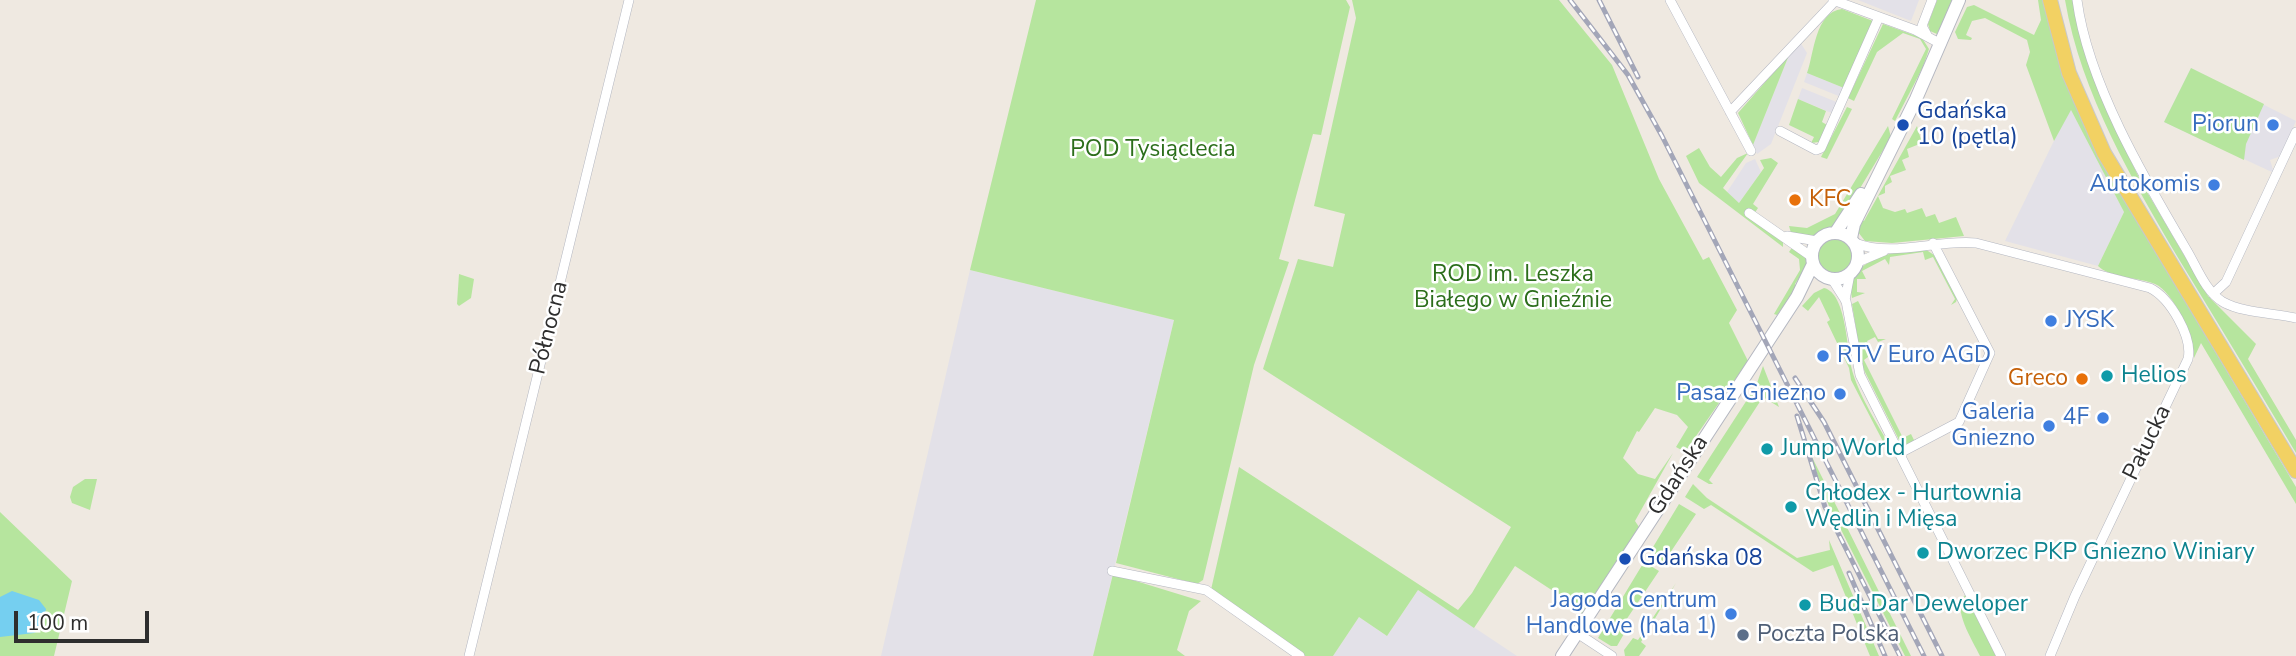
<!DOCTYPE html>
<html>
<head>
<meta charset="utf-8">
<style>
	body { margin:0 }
	#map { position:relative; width:2296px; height:656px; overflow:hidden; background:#efe9e1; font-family:"Nunito Sans",sans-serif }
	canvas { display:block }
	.scale { position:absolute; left:14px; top:611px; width:135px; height:32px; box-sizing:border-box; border:4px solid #2e2e2e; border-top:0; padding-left:9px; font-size:21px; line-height:24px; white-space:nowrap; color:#2e2e2e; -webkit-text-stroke:5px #fff; paint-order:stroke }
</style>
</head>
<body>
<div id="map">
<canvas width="2296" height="656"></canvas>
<div class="scale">100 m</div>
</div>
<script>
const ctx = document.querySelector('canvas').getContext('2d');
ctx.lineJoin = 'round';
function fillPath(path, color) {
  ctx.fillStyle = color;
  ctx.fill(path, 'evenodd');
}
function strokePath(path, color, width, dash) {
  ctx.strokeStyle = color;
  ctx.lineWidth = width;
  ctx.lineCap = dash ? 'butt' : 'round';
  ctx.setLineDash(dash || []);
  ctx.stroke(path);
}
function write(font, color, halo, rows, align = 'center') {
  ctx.font = font + ' "Nunito Sans",sans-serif';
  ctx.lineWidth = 5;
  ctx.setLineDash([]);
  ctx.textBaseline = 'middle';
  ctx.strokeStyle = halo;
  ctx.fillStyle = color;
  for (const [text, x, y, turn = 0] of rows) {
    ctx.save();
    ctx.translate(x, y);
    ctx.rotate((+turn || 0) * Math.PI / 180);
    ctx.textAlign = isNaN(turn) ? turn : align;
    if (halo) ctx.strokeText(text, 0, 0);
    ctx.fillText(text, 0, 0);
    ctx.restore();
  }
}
fillPath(new Path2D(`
	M1858,0H1919L1911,21Z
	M1800,42L1807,53L1771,144L1757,154L1753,145L1789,55Z
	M2191,68L2296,121L2281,156L2270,160L2274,173L2164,122Z
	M1807,73L1844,88L1841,97L1804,82Z
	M1802,88L1839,103L1834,114L1798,99Z
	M2070,108L2124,212L2098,266L2005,241Z
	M1755,159L1761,172L1739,203L1727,192L1746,163Z
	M970,270L1174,320L1093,656H881Z
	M1418,590L1517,656H1333L1359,617L1387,636Z`), '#e3e1e8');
fillPath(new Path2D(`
	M1036,0H1346L1350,7L1321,135L1313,134L1279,259L1289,262L1254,365L1203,580L1197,584L1116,563L1174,320L970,270Z
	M1352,0H1559L1612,65L1659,179L1703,260L1709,257L1737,310L1729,323L1748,361L1685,452L1676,447L1688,427L1677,415L1655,408L1639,432L1637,431L1623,458L1638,474L1655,479L1673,453L1635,521L1639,527L1582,614L1579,608L1515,566L1474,628L1418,590L1387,636L1359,617L1333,656H1305L1210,594L1239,467L1458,610L1472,593L1511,527L1263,369L1298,259L1333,267L1345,214L1314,206L1356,18Z
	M1937,0H1953L1937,34L1930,31L1928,24Z
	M2038,0H2044L2062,72L2103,164L2296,487V504L2201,343L2194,358C2196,340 2173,291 2155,284C2138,277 2110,278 2098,266L2124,212L2071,110L2054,141L2026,65L2030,52L2027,40L1985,18L1972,21L1966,35L1972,38L1971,40L1958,39L1955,32L1967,7L1974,5L2034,35L2041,20Z
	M2065,0H2074L2114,124L2140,180L2208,296L2256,344L2248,359L2296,440V453C2258,389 2219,325 2180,261C2133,181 2081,94 2065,0Z
	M1842,9L1873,21L1844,88L1807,73C1814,53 1815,12 1842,9Z
	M1883,24L1922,38L1929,49L1923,67L1895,121L1892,119L1926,49L1920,39L1903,33L1877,52L1854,101L1848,98Z
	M1789,55L1753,145L1738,113Z
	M2191,68L2264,104L2246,144L2244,160L2164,122Z
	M1798,99L1826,111L1822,122L1827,125L1819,142L1811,143L1814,137L1789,125Z
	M1847,107L1852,109L1827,159L1821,157Z
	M1888,126L1891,137L1839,223L1814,237L1791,233L1789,226L1807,228L1835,214Z
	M1917,126L1922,143L1907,149L1909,157L1902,160L1906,170L1890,176L1892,182L1885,186V193L1878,196L1883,208L1895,212L1905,209L1907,213L1922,208L1926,217L1935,214L1939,223L1956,217L1964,236L1892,243L1865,241L1858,232L1860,219L1864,221Z
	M1699,148L1710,167L1721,177L1737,158L1748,153L1723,188L1739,203L1764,168L1760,160L1771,158L1778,163L1753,204L1758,208L1752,217L1783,240V247L1699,183L1686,156Z
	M1817 256a18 18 0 1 1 36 0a18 18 0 1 1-36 0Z
	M1793,246L1807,257L1809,263L1795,284L1797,288L1777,315L1774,314L1800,270L1799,259L1789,252Z
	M1925,249L1934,255L1957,299L1956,302L1951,305L1955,299L1933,257L1925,260L1923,252L1890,257L1889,265L1885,259L1862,271L1866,279H1857V292L1865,293L1852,298C1845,259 1895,250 1925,249Z
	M459,274L474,279L471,298L459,306L457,304Z
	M1824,288C1846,293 1847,348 1851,366C1858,396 1880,427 1894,454L1890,455L1851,380L1849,368L1827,322L1830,320L1819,297L1808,311L1802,306L1814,293Z
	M1858,301L1878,339H1886L1878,342L1875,337L1867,341L1872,354L1864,360L1903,438L1911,434L1914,440L1917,439L1918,441L1910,445L1901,444L1862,366L1852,304Z
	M1763,366L1779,407L1763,397L1709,480L1713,484H1709L1697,477L1756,386Z
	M1808,449L1911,656H1905L1829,506Z
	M85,479H97L90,510L72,503L70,497L73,487Z
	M1693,484L1707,498L1797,558L1830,550L1829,540L1879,656H1870L1833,565L1813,572L1711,505L1704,509L1685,497Z
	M1679,504L1696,514L1664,562L1650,552Z
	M0,512L72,581L54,656H0Z
	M1644,562L1659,571L1620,629L1625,632L1617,646H1611L1598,638Z
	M1113,574L1201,601L1189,611L1177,650L1185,656H1093Z
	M1676,583L1641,642L1646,646L1639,656H1625L1624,650L1633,638L1638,640Z
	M1965,595L1996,656H1980C1973,641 1951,608 1965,595Z`), '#b6e59e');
fillPath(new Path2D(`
	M12,591L39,600L46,609L41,629L34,633L0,637V597Z`), '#75cff0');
const street = new Path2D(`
	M1670,0L1751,151
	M1833,0L1915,30L1941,44
	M2077,0C2088,83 2144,178 2186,249C2197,267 2205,291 2223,302C2243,313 2274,313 2296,318
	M1928,37L1922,26L1932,0
	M1730,112L1835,1
	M1780,131L1816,150L1821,148L1879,17
	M1749,213L1812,257
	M1787,236L1817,241
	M1855,243C1893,258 1937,239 1976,243L2150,288C2170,298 2193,337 2188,359L2075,596L2050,656
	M1858,262L1884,251
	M1832,279L1846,301L1860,375L2001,656
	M2213,294L2226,282L2296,132
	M1845,300L1850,274
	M1900,453L1959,422L1990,353L1933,243
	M1112,571L1206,590L1300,656
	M1577,633L1612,656
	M469,656L629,0`);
const secondary = new Path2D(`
	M1836,232L1861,194
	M1812 256a23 23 0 1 1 46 0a23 23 0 1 1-46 0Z
	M1851,238L1854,224L1916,99L1959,0
	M1562,656L1797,297L1813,264`);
const primary = new Path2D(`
	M2050,0L2069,73L2104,153L2296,471`);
strokePath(street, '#b4b7c1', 10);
strokePath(secondary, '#b4b7c1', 14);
strokePath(primary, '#c9c9c9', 16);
strokePath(street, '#fff', 9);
strokePath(secondary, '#fff', 12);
strokePath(primary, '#f2d163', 14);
const rail = new Path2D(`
	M1570,0L1628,75L1662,136L1924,656
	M1599,0L1638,77
	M1795,378L1824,422L1942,656
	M1797,416L1825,507L1900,656
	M1849,573L1885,656`);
strokePath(rail, '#a3a6b8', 5);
strokePath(rail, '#fff', 2.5, [8]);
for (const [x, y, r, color] of [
	[1903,125,7,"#1a4fb4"],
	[2273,125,7,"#3f7fe0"],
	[2214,185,7,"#3f7fe0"],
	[1795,200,7,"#e8710a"],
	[2051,321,7,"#3f7fe0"],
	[1823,356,7,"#3f7fe0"],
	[2107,376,7,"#0f9aa8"],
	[2082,379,7,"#e8710a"],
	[1840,394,7,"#3f7fe0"],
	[2103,418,7,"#3f7fe0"],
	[2049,426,7,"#3f7fe0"],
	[1767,449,7,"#0f9aa8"],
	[1791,507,7,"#0f9aa8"],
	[1923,553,7,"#0f9aa8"],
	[1625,559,7,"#1a4fb4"],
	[1805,605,7,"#0f9aa8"],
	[1731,614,7,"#3f7fe0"],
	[1743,635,7,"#5c6f8a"]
]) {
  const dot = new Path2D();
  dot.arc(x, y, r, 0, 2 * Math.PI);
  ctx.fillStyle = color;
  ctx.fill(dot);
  strokePath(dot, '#fff', 2.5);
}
write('23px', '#164399', '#fff', [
	["Gdańska",1917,112],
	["10 (pętla)",1917,138],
	["Gdańska 08",1639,559]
], 'left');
write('23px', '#366cbe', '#fff', [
	["Piorun",2259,125],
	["Autokomis",2200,185],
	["JYSK",2065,321,"left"],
	["RTV Euro AGD",1837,356,"left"],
	["Pasaż Gniezno",1826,394],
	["Galeria",2035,413],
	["Gniezno",2035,439],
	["4F",2089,418],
	["Jagoda Centrum",1717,601],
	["Handlowe (hala 1)",1717,627]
], 'right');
write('23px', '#2c6e1b', '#fff', [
	["POD Tysiąclecia",1153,150],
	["ROD im. Leszka",1513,275],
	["Białego w Gnieźnie",1513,301]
]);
write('23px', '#c56008', '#fff', [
	["KFC",1809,200],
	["Greco",2068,379,"right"]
], 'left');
write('23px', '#2e2e2e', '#fff', [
	["Północna",550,328,-76],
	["Pałucka",2148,443,-64],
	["Gdańska",1679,476,-57]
]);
write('23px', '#0d838f', '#fff', [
	["Helios",2121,376],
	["Jump World",1781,449],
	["Chłodex - Hurtownia",1805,494],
	["Wędlin i Mięsa",1805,520],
	["Dworzec PKP Gniezno Winiary",1937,553],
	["Bud-Dar Deweloper",1819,605]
], 'left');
write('23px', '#4e5e75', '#fff', [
	["Poczta Polska",1757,635]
], 'left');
</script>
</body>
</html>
